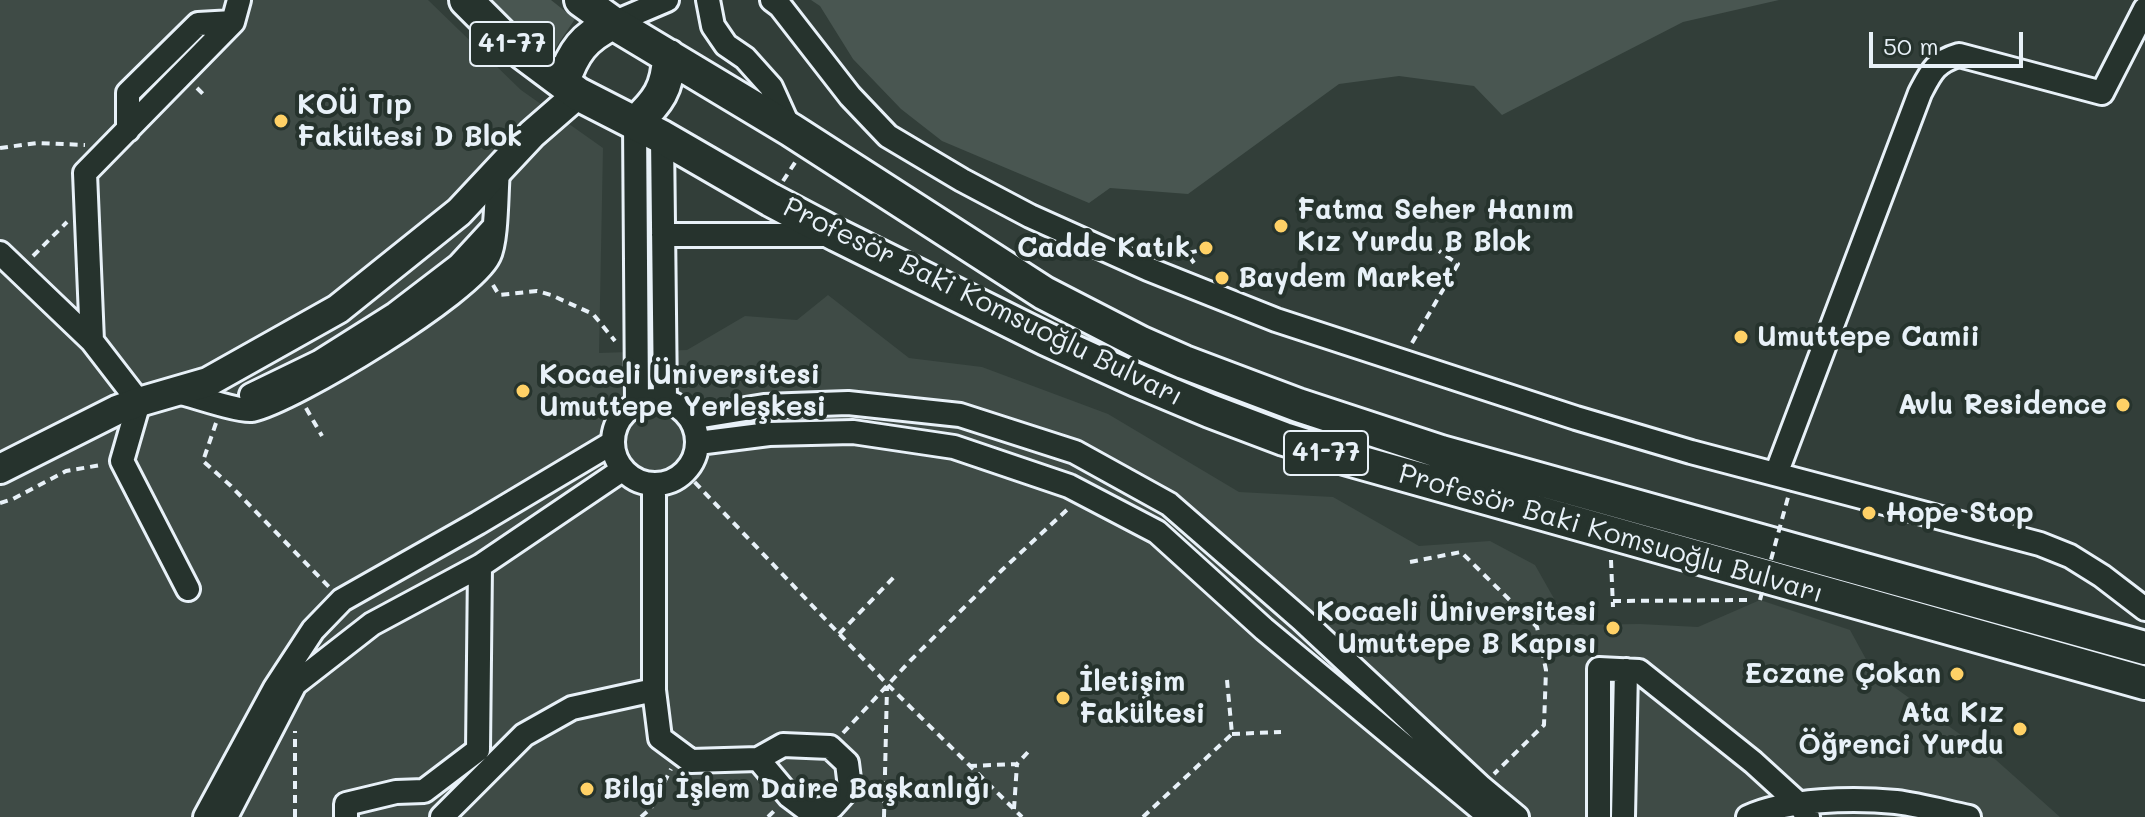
<!DOCTYPE html>
<html>
<head>
<meta charset="utf-8">
<style>
	body { margin:0 }
	#map { position:relative; width:2145px; height:817px; overflow:hidden; background:#323e39; font-family:Mali,sans-serif }
	canvas { display:block }
	.scale { position:absolute; left:1869px; top:32px; width:154px; height:36px; box-sizing:border-box; border:4px solid #e8f1f8; border-top:0; padding-left:10px; font-size:24px; line-height:28px; white-space:nowrap; color:#e8f1f8; -webkit-text-stroke:6px #26332d; paint-order:stroke }
</style>
</head>
<body>
<div id="map">
<canvas width="2145" height="817"></canvas>
<div class="scale">50 m</div>
</div>
<script>
const ctx = document.querySelector('canvas').getContext('2d');
ctx.lineJoin = 'round';
function fillPath(path, color) {
  ctx.fillStyle = color;
  ctx.fill(path, 'evenodd');
}
function strokePath(path, color, width, dash) {
  ctx.strokeStyle = color;
  ctx.lineWidth = width;
  ctx.lineCap = dash ? 'butt' : 'round';
  ctx.setLineDash(dash || []);
  ctx.stroke(path);
}
function write(font, color, halo, rows, align = 'center') {
  ctx.font = font + ' Mali,sans-serif';
  ctx.lineWidth = 8;
  ctx.setLineDash([]);
  ctx.textBaseline = 'middle';
  ctx.strokeStyle = halo;
  ctx.fillStyle = color;
  for (const [text, x, y, turn = 0] of rows) {
    ctx.save();
    ctx.translate(x, y);
    ctx.rotate((+turn || 0) * Math.PI / 180);
    ctx.textAlign = isNaN(turn) ? turn : align;
    if (halo) ctx.strokeText(text, 0, 0);
    ctx.fillText(text, 0, 0);
    ctx.restore();
  }
}
fillPath(new Path2D(`
	M0,0H428L521,90L603,148L599,353L687,350L745,316L797,320L828,295L909,358L982,367L1108,414L1239,492L1333,497L1419,546L1490,541L1535,565L1569,625L1640,624L1698,627L1760,600L1850,630L1873,672L1996,760L2060,817H0Z`), '#3f4b46');
fillPath(new Path2D(`
	M487,0H551L575,19L548,59Z
	M811,0H1779L1683,22L1502,115L1474,86L1399,76L1339,84L1188,194L1110,188L1089,203L942,141L901,109L853,59L820,6Z`), '#495651');
const minor = new Path2D(`
	M708,0L713,26L726,45L745,58L771,87L790,129
	M772,0L780,6L850,96L888,136L962,180L1030,216L1148,269L1276,320L1576,418L1691,452L2040,544L2070,556L2102,576L2145,609
	M613,23L667,0
	M635,123L637,402
	M128,130V93L198,24L233,22
	M662,137L665,400
	M663,235H834
	M0,253L92,341L139,402L122,461L188,589
	M92,341L85,173L233,22L239,0
	M175,391C190,395 240,412 252,410C294,401 472,293 489,256C497,240 496,191 498,171
	M251,395L319,362L395,314L459,265L494,227
	M613 442a42 42 0 1 1 84 0a42 42 0 1 1-84 0Z
	M690,418L764,406L848,403L960,415L1075,452L1169,504L1302,620L1481,787L1517,817
	M698,443L769,434L853,432L954,447L1069,486L1157,532L1264,629L1490,817
	M1776,474L1920,93C1931,72 1935,62 1959,55L2102,93L2145,9
	M654,485V690L660,738L691,761L758,759L789,796L809,811L832,807L850,787L847,763L830,747L783,745L758,759
	M205,817L275,688L313,630L342,600L478,523L612,443
	M226,817L295,684L372,624L480,566L622,470
	M346,817V804L396,792L424,791L478,750L480,566
	M442,817L524,735L572,708L654,690
	M1599,817V669L1639,671L1753,762L1799,804L1808,817
	M1623,817L1626,670
	M1748,817C1786,799 1854,798 1896,802C1920,805 1945,812 1969,817`);
const major = new Path2D(`
	M0,469L117,410L139,402L208,382L338,309L459,212L532,134L578,94`);
const highway = new Path2D(`
	M466,0L507,41L578,94L662,137L771,200L837,235L1046,339L1136,380L1210,411L1284,439L1341,457L2145,683
	M581,0L613,23L791,130L1044,293L1141,343L1184,362L1298,405L1441,452L2145,648
	M563,82C573,52 584,37 613,23
	M635,123C658,102 668,88 669,56`);
strokePath(minor, '#e8f1f8', 28);
strokePath(major, '#e8f1f8', 34);
strokePath(highway, '#e8f1f8', 38);
strokePath(new Path2D(`
	M197,88L206,97
	M0,148L37,143L85,145
	M783,181L796,161
	M33,256L67,222
	M1194,263L1187,253L1213,248
	M493,285L499,295L537,291L551,295L593,314L615,341
	M1412,343L1458,264L1439,251
	M306,408L322,436
	M216,423L203,461L231,486L329,587
	M685,472L887,684L1022,817
	M0,503L13,499L66,471L101,465
	M1611,560L1613,607
	M1410,562L1461,552L1537,627L1546,670L1544,725L1494,774
	M1613,601L1750,600
	M839,634L896,575
	M843,733L910,661L1002,570L1069,508
	M1232,734L1281,732
	M969,766L1017,764L1028,752
	M1014,809L1017,764
	M295,817V731
	M641,817L651,808L671,769
	M768,817L776,809
	M884,817L887,687
	M1143,817L1232,734L1227,680`), '#e8f1f8', 4, [8, 6]);
strokePath(minor, '#26332d', 22);
strokePath(major, '#26332d', 28);
strokePath(highway, '#26332d', 32);
strokePath(new Path2D(`
	M1760,600L1790,490`), '#e8f1f8', 4, [8, 6]);
for (const [x, y, r, color] of [
	[281,121,8,"#ffd166"],
	[1281,226,8,"#ffd166"],
	[1206,248,8,"#ffd166"],
	[1222,278,8,"#ffd166"],
	[1741,337,8,"#ffd166"],
	[523,391,8,"#ffd166"],
	[2123,405,8,"#ffd166"],
	[1869,513,8,"#ffd166"],
	[1613,628,8,"#ffd166"],
	[1957,674,8,"#ffd166"],
	[1063,698,8,"#ffd166"],
	[2020,729,8,"#ffd166"],
	[587,789,8,"#ffd166"]
]) {
  const dot = new Path2D();
  dot.arc(x, y, r, 0, 2 * Math.PI);
  ctx.fillStyle = color;
  ctx.fill(dot);
  strokePath(dot, '#26332d', 3);
}
for (const [x, y, w] of [
	[512,44,84],
	[1326,453,84]
]) {
  const box = new Path2D();
  box.roundRect(x - w / 2, y - 22, w, 44, 6);
  ctx.fillStyle = '#26332d';
  ctx.fill(box);
  strokePath(box, '#e8f1f8', 2);
}
write('bold 26px', '#e8f1f8', null, [
	["41-77",512,44],
	["41-77",1326,453]
]);
write('bold 28px', '#e8f1f8', '#26332d', [
	["KOÜ Tıp",297,105],
	["Fakültesi D Blok",297,137],
	["Fatma Seher Hanım",1297,210],
	["Kız Yurdu B Blok",1297,242],
	["Cadde Katık",1190,248,"right"],
	["Baydem Market",1238,278],
	["Umuttepe Camii",1757,337],
	["Kocaeli Üniversitesi",539,375],
	["Umuttepe Yerleşkesi",539,407],
	["Avlu Residence",2107,405,"right"],
	["Hope Stop",1885,513],
	["Kocaeli Üniversitesi",1597,612,"right"],
	["Umuttepe B Kapısı",1597,644,"right"],
	["Eczane Çokan",1941,674,"right"],
	["İletişim",1079,682],
	["Fakültesi",1079,714],
	["Ata Kız",2004,713,"right"],
	["Öğrenci Yurdu",2004,745,"right"],
	["Bilgi İşlem Daire Başkanlığı",603,789]
], 'left');
write('28px', '#e8f1f8', '#26332d', [
	["Profesör Baki Komsuoğlu Bulvarı",983,302,26],
	["Profesör Baki Komsuoğlu Bulvarı",1611,534,16]
]);
</script>
</body>
</html>
